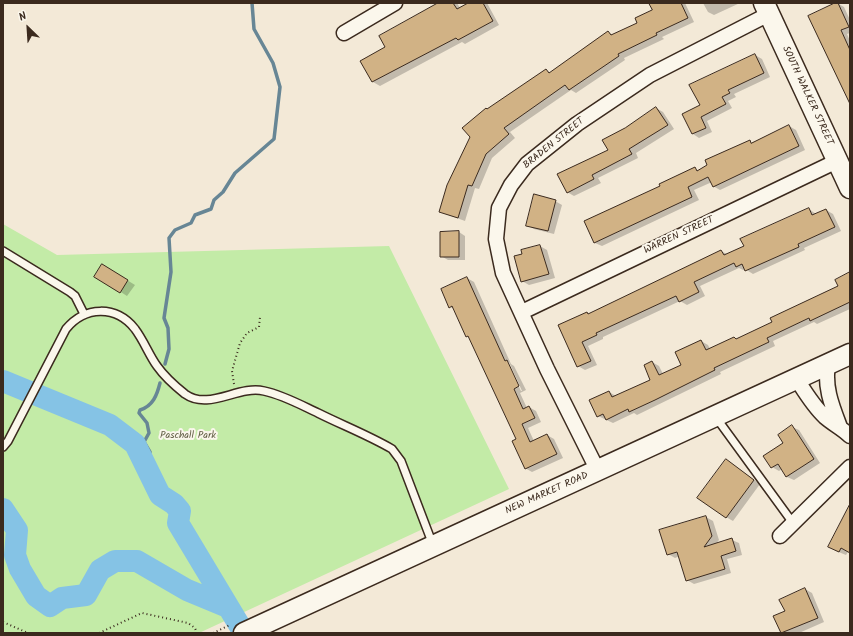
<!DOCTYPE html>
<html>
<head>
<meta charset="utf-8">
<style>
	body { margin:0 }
	#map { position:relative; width:853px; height:636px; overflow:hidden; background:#f3e9d7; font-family:Kalam,sans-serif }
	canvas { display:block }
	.frame { position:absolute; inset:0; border:4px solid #3b2a1e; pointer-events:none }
	.north { position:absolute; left:8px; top:8px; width:40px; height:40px; -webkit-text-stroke:3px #fbf7ec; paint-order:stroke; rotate:335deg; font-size:11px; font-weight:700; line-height:16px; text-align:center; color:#3b2a1e }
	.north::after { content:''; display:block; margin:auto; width:14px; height:18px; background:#3b2a1e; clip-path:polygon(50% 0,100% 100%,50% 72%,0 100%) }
</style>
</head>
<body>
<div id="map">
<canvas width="853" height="636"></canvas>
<div class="frame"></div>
<div class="north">N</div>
</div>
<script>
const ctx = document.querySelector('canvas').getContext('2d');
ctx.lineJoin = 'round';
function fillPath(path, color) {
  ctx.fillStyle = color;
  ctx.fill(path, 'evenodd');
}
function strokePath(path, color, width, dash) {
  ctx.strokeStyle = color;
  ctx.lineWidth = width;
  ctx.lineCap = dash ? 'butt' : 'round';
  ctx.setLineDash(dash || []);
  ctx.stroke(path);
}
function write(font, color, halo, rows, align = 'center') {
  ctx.font = font + ' Kalam,sans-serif';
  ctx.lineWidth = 4;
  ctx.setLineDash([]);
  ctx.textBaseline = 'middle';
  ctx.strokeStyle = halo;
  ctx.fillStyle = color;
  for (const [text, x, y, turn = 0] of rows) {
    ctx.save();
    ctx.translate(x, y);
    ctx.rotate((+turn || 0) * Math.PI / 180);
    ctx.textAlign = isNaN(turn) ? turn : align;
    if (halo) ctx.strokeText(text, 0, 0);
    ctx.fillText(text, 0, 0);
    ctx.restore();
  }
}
fillPath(new Path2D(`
	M3,224L57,255L389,246L509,489L199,633H3Z`), '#c3eba7');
fillPath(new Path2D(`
	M438,3H457L460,8L470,3H487L499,25L465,44L462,42L380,86L373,82L362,61L386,48L380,36Z
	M656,3H685L694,22L662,37L664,39L624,58L625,60L576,93L571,90L510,132L515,138L492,158L479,189L475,188L465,221L440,212L487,110L546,70L551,73L608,32L613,35L638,23L653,10Z
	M703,3H740L714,15L708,12Z
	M837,3L844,7L850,20V33L847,34L850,41V104Z
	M755,55L762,59L770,77L734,94L736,97L728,101L732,108L707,121L712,132L699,138L693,134L683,115L701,106Z
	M656,108L663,112L674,129L636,153L638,158L598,178L601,183L574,196L567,192L609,150L626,129Z
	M789,126L796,130L805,150L720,190L713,186L712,182L694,190L699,200L602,246L595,243L661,187L695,169L699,171L750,142L752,143Z
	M555,201L562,205L554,234L534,229L527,225Z
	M809,209L816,214L826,210L833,214L841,231L804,248L805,250L753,274L745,269L743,270L739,268L700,286L705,296L687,305L680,301L603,337V339L588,346L597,365L585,370L578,366L560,325L587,313L590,315L721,251L727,254L745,246Z
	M459,232L465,236V260H448L441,256Z
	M540,246L547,250L555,278L529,285L522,281L523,251Z
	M109,269L135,285L127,296L96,276Z
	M850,274V309L817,324L814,322L773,341L775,346L720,372L721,374L637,415L634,413L613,423L598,416L609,392L616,396L652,380V362L659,366L663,374L682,365L701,341L708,345L710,349L734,338L737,340L773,323L839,287Z
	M467,278L474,282L511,364L514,366L526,390L520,393L527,408L529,407L536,411L541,422L528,428L534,441L547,435L554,439L563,458L532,472L525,468L518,440L470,338L467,336L454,309L450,307ZM507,362H509L522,391H521Z
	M792,427L799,430L820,463L794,480L787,477L782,469L779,471L772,467Z
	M726,460L760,484L733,521L726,517Z
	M850,510V553L848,552L846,555L836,551Z
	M706,517L713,521L719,540L715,545L732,540L739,543L742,555L727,559L731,573L694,584L687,580L680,556L675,558L668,554Z
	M805,589L812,593L824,622L799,633H782L775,617L786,612Z`), '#0003');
strokePath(new Path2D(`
	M165,364L169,349L168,328L164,318L171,272L169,238L175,230L191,223L195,215L211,209L214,200L223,192L235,173L274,139L280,87L273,63L254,29L252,3
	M145,465L150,452L144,442L149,433L147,423L139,413L140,410C153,406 157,395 160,383`), '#678695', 3.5);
strokePath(new Path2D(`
	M3,381L110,425L135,444L160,495L174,504L180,511L178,523L244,633
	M3,509L17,530L15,555L20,569L36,596L50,606L62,598L86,595L100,570L115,561H137L187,590L228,607`), '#85c3e5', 22);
const building = new Path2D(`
	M438,3H453L457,9L468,3H483L493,21L458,40L456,38L372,82L360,61L385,47L379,36Z
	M649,3H681L688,18L656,33L657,35L618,54L619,56L569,90L565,85L504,128L509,134L486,154L472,186L468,185L458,218L439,212L447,185L470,137L462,128L486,108L487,109L546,69L549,73L608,31L611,35L637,23L635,18L652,10Z
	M835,3H838L849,27L841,30L850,50V104L808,16Z
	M755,54L764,73L728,90L730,93L722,97L726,104L701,117L706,128L692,134L682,114L700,105L689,85Z
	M656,107L668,125L629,149L632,154L592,175L594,179L567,193L557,174L608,150L602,140L625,128Z
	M789,125L799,146L713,187L708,177L688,187L692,197L594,243L584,221L660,186L659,184L695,167L697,171L707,165L705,160L750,140L751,143Z
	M534,194L556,200L548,231L526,226Z
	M809,208L812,215L826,209L835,227L798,244L799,247L745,271L742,264L736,267L734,263L694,282L699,292L679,302L676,296L596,333L597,335L582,342L591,361L577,367L558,325L587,312L588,314L721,250L724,255L744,246L740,239Z
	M459,231V257H440V232Z
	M540,245L549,274L521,282L514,256L522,254L521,250Z
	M102,264L128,280L120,293L94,277Z
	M850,272V302L810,321L809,318L767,338L769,342L714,368L715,370L655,400L629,412L628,409L606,420L603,414L597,417L589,400L609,391L612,397L650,380L644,365L652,361L659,375L681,365L675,352L701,340L706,350L734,337L736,339L772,322L770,318L838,286L835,280Z
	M467,277L505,361L507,360L519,386L514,389L523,409L529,406L535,418L522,424L530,442L547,434L557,454L525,469L512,441L516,439L468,336L466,337L452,306L449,308L441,289Z
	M792,425L814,459L786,477L778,464L771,468L763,456L783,443L778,435Z
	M726,459L754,480L726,518L697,498Z
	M850,504V553L841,548L839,552L828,547Z
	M706,516L712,536L704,547L732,538L736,551L721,556L725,569L686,581L677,552L667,555L659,530Z
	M805,588L818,618L781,633L773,616L785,611L779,600Z`);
fillPath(building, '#d1b285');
strokePath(building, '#3b2a1e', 1);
const lane = new Path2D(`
	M3,251L70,292L75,296L84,314
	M715,416L793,523
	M3,447L8,441L66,329C85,306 116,305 135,329C144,341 149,355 157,366C164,376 175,386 185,394C209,411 238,385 264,391C283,395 301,405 318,413C342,425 368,435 392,449L401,461L433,545`);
const street = new Path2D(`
	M344,33L395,3
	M522,312L837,161
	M828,364C824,387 832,406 840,427
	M796,378C805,392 813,406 825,417C833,424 842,428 850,436
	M598,471L547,369L503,273L496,239L499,208L511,185L527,164L577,124L650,75L769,14
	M780,536L850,467`);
const secondary = new Path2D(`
	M764,3L850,188
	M244,633L850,354`);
strokePath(lane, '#3b2a1e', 10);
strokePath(street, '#3b2a1e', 17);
strokePath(secondary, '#3b2a1e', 23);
strokePath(new Path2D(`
	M234,384L232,371L240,343L247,333L259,327L260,317
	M3,622L28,633
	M99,633L142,613L188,623L195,628L197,633
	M213,633L230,625`), '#3b2a1e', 2, [1, 3]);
strokePath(lane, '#fbf7ec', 7);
strokePath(street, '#fbf7ec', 14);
strokePath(secondary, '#fbf7ec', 20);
write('10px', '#3b2a1e', '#fbf7ec', [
	["SOUTH WALKER STREET",807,96,65],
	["BRADEN STREET",554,144,-39],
	["WARREN STREET",679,236,-25],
	["NEW MARKET ROAD",547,494,-24]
]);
write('10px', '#5d5a40', '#fbf7ec', [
	["Paschall Park",188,436]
]);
</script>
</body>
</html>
